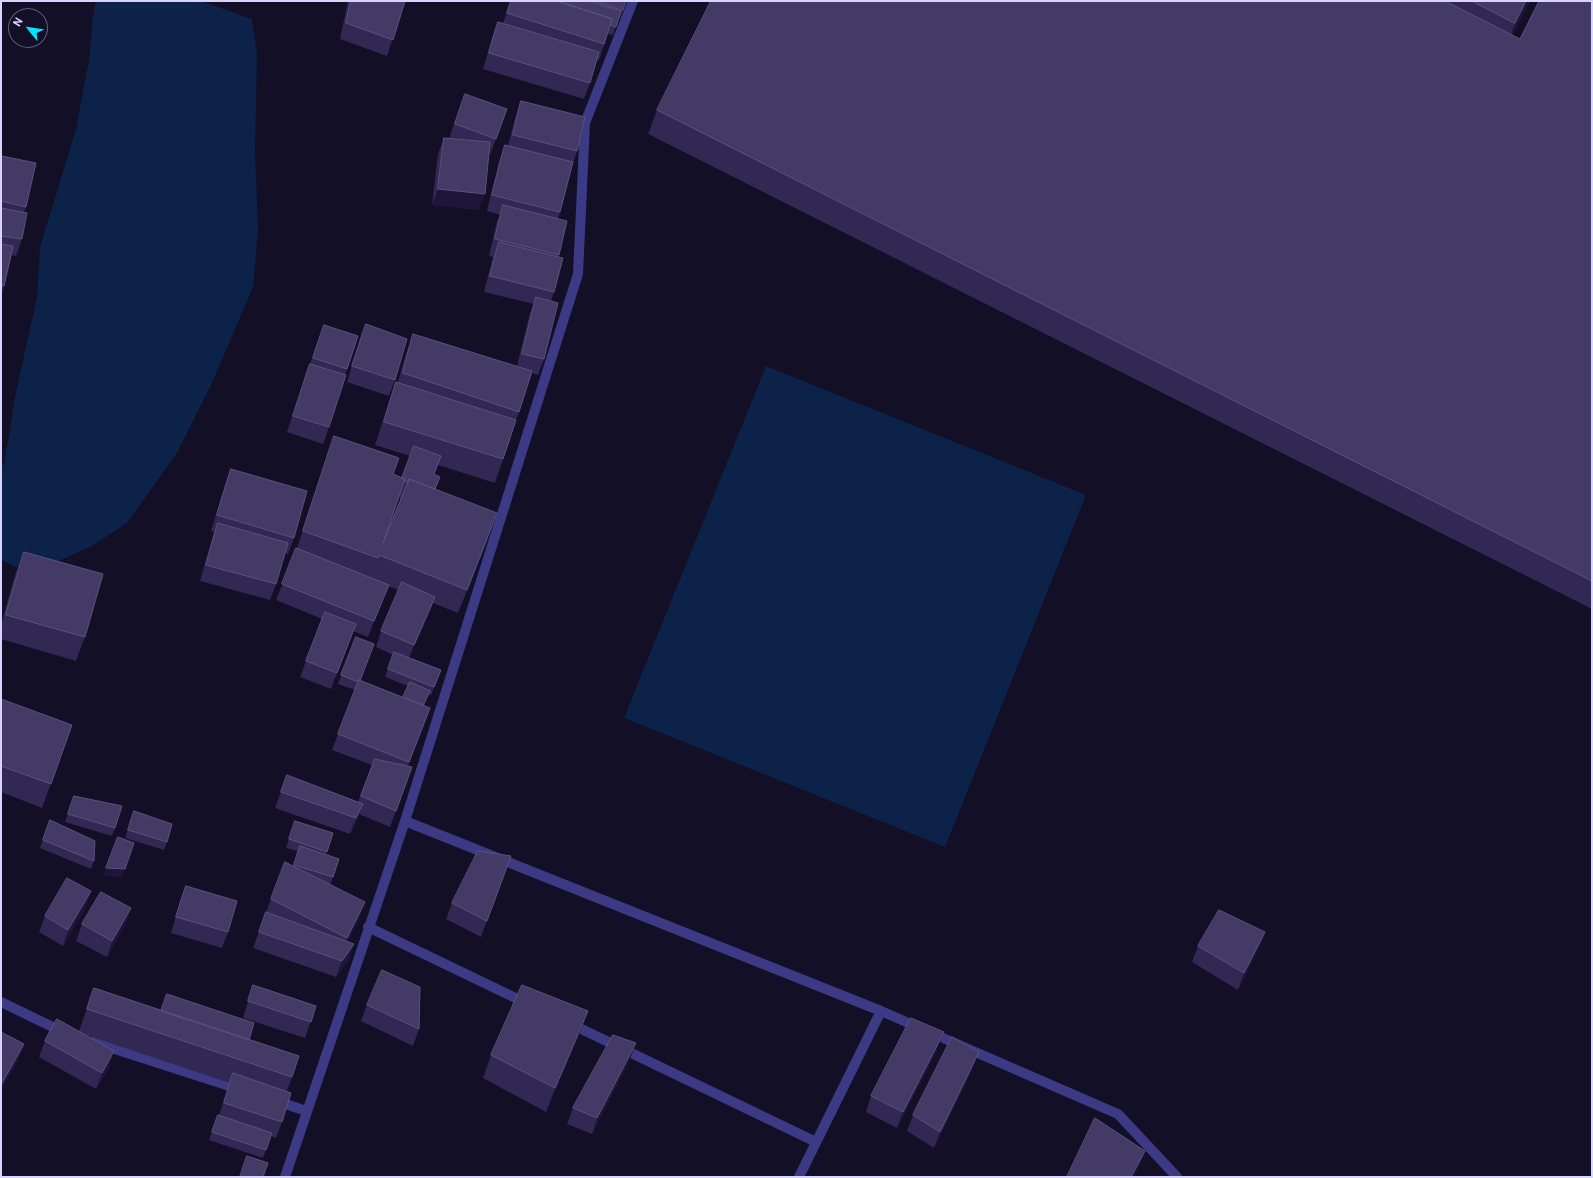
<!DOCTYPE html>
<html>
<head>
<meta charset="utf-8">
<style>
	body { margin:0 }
	#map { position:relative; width:1593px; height:1178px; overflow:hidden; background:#130f26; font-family:Roboto,sans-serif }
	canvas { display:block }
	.frame { position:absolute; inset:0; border:2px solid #d9d4ff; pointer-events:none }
	.north { position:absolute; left:8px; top:8px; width:40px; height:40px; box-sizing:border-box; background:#130f26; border:1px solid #625e7d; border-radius:50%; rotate:300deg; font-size:11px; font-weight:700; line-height:16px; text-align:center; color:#d9d4ff }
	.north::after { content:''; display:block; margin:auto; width:14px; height:18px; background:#00e5ff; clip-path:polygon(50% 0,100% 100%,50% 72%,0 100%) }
</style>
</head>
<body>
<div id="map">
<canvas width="1593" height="1178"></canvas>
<div class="frame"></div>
<div class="north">N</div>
</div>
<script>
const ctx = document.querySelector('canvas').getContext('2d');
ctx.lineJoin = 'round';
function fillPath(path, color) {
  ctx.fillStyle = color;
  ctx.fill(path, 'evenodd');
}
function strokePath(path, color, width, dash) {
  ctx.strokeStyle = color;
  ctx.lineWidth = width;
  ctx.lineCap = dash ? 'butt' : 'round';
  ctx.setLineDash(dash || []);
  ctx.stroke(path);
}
fillPath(new Path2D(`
	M96,1H201L252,19L257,55L255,150L258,230L253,287L212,383L177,453L127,523L92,546L45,567H16L1,560V465H4L16,392L37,297L40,247L76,129L89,60L93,16Z
	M766,366L1086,495L945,847L624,718Z`), '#0c2248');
strokePath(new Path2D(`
	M405,821L881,1011L1118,1114L1177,1177
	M368,927L528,1004
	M1,1002L65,1033
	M569,1023L816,1142
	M93,1042L242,1090
	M274,1100L306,1111
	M285,1177L405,821L578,274L585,123L633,1
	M799,1177L881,1011`), '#3d3a85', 10);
fillPath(new Path2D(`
	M348,1H405L387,56L340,39Z
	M511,1H626L620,19L619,18L613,35L608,34L599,60H597L590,83L584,99L483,69L492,38L498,22L503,23Z
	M1451,1H1530L1512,35L1520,39L1592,1V609L648,134L657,110L1450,4Z
	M465,94L507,109L490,155L489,154L479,210L432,205L438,154L444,138H449Z
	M521,101L577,151L572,166L560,212L558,218L559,255L554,292L551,301L544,359L538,375L532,373L503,459L495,483L438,465L434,474L435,489L497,513L489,537L458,613L433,603L429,613L409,658L441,670L431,695L429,694L424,706L430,708L408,766L412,767L390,827L359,814L357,820L350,834L275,808L287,775L358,802L372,765L332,750L355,690L338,684L356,637L360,681L403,698L408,686L385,677L393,655L376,647L381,631L399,590L388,586L368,637L353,631L331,689L300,677L322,619L276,600L297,548L326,460L334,436L393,474L402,478L410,456L375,445L388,405L396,382H398L405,357L413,334L517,366L530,313L534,304L484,292L493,257L489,256L497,221L500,215L487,211L499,161L505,145L508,146L515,118ZM399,497L401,498L383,543Z
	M2,156L26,207L24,212L22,239L16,256L12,255L4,286L1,296V160Z
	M366,324L395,380L389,396L347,382L360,340Z
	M324,325L358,336L345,375L329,427L323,444L287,432L304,380Z
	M231,469L294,538L288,554L285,553L276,584L270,600L200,581L214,532L211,531L225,485Z
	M24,552L85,637L76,661L1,639V625L15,575Z
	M1,699L72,725L42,808L1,792Z
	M74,796L115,828L112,836L65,822Z
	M134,811L167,842L164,850L125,838Z
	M50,820L94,861L91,869L40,848Z
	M295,821L333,833L326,855L333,877L330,885L359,918L347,942L349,960L336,977L253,948L271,899L293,866L298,851L286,848Z
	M511,856L481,937L446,919L452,903Z
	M186,886L228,932L222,948L171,933L180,902Z
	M91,891L85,908L63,946L39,932L45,916Z
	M131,908L125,925L107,957L76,941L82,924Z
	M1265,932L1259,948L1238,990L1192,962L1198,946Z
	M253,985L316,1006L305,1038L243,1018Z
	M94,988L161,1010L167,994L249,1040L292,1077L287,1091L282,1122L276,1138L271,1136L263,1158L209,1140L218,1115H219L230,1083L86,1035L109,1067L96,1089L39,1057L45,1041L79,1031Z
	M367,1005L419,1029L413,1046L361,1021Z
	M579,1035L546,1112L483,1078L491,1055Z
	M938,1048L897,1128L866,1112L871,1096Z
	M630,1059L592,1134L567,1124L573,1108Z
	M973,1068L934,1148L907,1131L913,1115Z`), '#312854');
fillPath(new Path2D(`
	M1526,1H1530L1507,46L1515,23Z
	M438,189L485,194L479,210L432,205Z
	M497,513L489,537L458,613L467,590Z
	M389,585L383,601L368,637L374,621Z
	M435,597L429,613L408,661L414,645Z
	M356,624L350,640L331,689L337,673Z
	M363,804L357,820L350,834L356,818Z
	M106,868L125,869L122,877L103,876Z
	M91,891L85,908L63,946L68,930Z
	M365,902L359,918L341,954L347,938Z
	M131,908L125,925L107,957L112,941Z
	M1265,932L1259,948L1238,990L1244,973Z
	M354,944L349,960L336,977L342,961Z
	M588,1011L579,1035L546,1112L555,1088Z
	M944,1032L938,1048L897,1128L903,1112Z
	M636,1043L630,1059L592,1134L597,1118Z
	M24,1044L18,1061L1,1091V1085Z
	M114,1051L109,1067L96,1089L102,1073Z
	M979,1052L973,1068L934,1148L940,1132Z
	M1145,1151L1139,1167L1134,1177H1131Z`), '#1d163a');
const building = new Path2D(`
	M351,1H405L393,40L346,23Z
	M511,1H557L612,19L604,44L507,13Z
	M557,1H589L621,11L616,27L610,25L612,19Z
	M595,1H626L623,10Z
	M711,1H1445L1520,39L1539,1H1592V581L657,110Z
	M1472,1H1526L1515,23Z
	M498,22L599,52L590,83L489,53Z
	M465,94L507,109L496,139L455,124Z
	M521,101L585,117L577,151L513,135Z
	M444,138L490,142L485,194L438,189Z
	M505,145L573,162L560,212L492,195Z
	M2,156L36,163L26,207L1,201V163Z
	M503,205L567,221L559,255L495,239Z
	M1,208L27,213L22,239L1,236Z
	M499,242L563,258L554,292L490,276Z
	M1,244L13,246L4,286L1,285Z
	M536,297L558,303L544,359L522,354Z
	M366,324L407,339L395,380L352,366Z
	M324,325L358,336L347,369L313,358Z
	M413,334L532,371L519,412L403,373Z
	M310,364L346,375L329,427L293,416Z
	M396,382L516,420L503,459L384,422Z
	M334,436L399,458L393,474L405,479L383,543L409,479L497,513L467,590L379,555L378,558L303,531Z
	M414,446L441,456L434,474L440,477L435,489L409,479L408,482L404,481L405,479L402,478Z
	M231,469L307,491L294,538L217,515Z
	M218,523L288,543L276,584L206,565Z
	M296,548L389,585L374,621L282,584Z
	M24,552L103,574L85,637L6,615Z
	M402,582L435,597L414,645L381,631Z
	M325,612L356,624L337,673L306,661Z
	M356,637L374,644L360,681L359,680L358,682L341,675Z
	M394,652L441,670L434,687L388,669Z
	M359,680L430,708L409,762L338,734Z
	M410,682L430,691L423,705L403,697Z
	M1,699L72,725L51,784L1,766Z
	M375,759L412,767L396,811L361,796Z
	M287,775L363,804L356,818L281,792Z
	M74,796L122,806L115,828L68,814Z
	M134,811L172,824L167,842L128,830Z
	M50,820L95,841L94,861L43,840Z
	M295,821L333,833L327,852L289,839Z
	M118,837L134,843L125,869L106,868Z
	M300,846L339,859L333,877L294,865Z
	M478,851L511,856L487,921L452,903Z
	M285,862L365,902L347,938L271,899Z
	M67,878L91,891L68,930L45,916Z
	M186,886L237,901L228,932L176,917Z
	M101,892L131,908L112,941L82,924Z
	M1219,910L1265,932L1244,973L1198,946Z
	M266,912L354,944L342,961L259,932Z
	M382,970L420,987L419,1029L367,1005Z
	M253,985L316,1006L311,1022L248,1001Z
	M522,985L588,1011L555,1088L491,1055Z
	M94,988L299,1056L292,1077L87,1009Z
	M167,994L254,1023L249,1040L161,1011Z
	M911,1018L944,1032L903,1112L871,1096Z
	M57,1019L114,1051L102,1073L45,1041Z
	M1,1032L24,1044L1,1085Z
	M613,1035L636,1043L597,1118L573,1108Z
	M952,1037L979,1052L940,1132L913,1115Z
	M233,1073L291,1093L282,1122L224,1103Z
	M218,1115L272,1133L266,1150L212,1132Z
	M1095,1118L1145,1151L1131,1177H1067Z
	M247,1156L268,1163L263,1177H240Z`);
fillPath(building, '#433a66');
strokePath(building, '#5a527e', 1);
</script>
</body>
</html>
